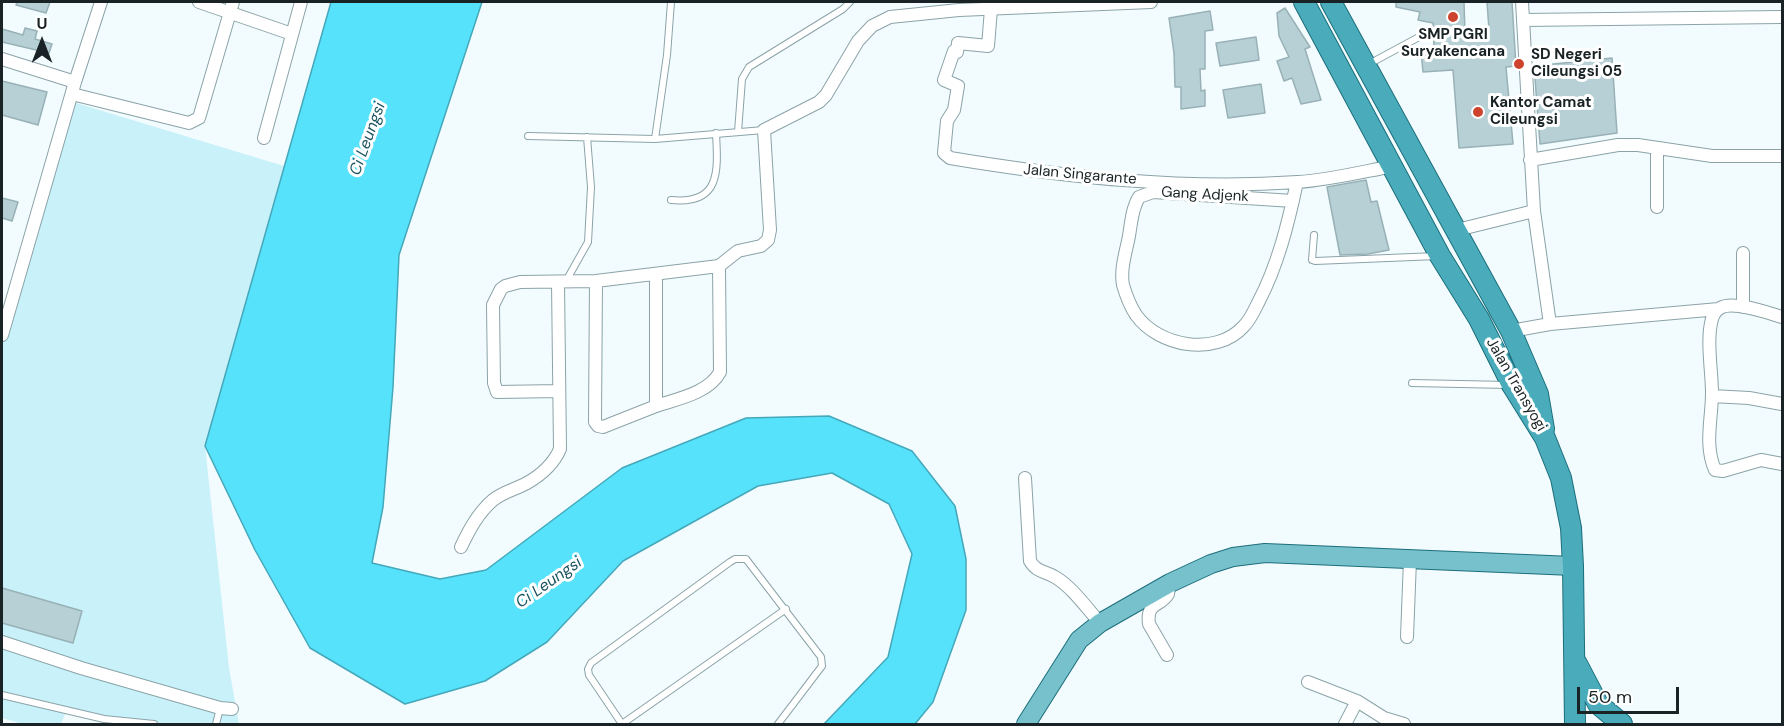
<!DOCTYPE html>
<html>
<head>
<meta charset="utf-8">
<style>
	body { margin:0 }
	#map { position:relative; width:1784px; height:726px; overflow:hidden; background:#f2fcfe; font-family:"DM Sans",sans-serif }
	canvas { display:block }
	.frame { position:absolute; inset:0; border:3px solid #192224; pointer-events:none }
	.north { position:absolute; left:12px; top:12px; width:60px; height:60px; -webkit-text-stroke:4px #fff; paint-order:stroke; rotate:0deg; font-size:16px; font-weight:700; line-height:24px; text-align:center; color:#192224 }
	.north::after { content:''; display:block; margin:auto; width:21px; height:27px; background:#192224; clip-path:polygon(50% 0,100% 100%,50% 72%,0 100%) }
	.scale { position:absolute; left:1577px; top:687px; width:102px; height:27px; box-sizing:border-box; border:3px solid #192224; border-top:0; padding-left:8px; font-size:18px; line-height:21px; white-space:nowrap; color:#192224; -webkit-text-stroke:4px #fff; paint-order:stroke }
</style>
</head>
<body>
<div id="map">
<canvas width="1784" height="726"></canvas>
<div class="frame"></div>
<div class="north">U</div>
<div class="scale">50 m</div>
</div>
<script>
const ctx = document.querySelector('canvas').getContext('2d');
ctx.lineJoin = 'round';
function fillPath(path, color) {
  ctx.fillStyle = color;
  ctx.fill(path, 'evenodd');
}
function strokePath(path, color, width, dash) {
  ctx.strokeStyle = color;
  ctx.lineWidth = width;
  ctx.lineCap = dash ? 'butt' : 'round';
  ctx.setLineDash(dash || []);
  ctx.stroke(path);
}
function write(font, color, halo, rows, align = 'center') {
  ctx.font = font + ' "DM Sans",sans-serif';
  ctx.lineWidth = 6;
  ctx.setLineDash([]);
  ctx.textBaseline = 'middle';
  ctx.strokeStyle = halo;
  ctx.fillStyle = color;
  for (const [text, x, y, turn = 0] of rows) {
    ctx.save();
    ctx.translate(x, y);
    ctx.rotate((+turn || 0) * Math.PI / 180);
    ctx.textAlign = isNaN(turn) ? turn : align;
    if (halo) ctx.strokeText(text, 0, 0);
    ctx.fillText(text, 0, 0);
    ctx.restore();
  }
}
fillPath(new Path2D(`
	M73,102L284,166L205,446L229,668L239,724H148L67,709L61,724H23L2,718V338Z`), '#c8f1fa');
const water = new Path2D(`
	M331,2H482L399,255L393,387L383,507L372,563L440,579L486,570L622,468L746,418L829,416L912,451L955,506L966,559V610L933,702L915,724H824L888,657L912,554L889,504L832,473L758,486L623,561L547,642L485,681L405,704L310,648L255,550L205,446Z`);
fillPath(water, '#57e2fb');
strokePath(water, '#44a8ba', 1.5);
const building = new Path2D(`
	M17,2H50L46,13L16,5Z
	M1396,2H1464L1465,32L1489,30L1487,2H1512L1516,66L1506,67L1513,144L1459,148L1453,70L1423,72L1421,51L1434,50L1433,23L1418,20L1420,12L1396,7Z
	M1285,8L1310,47L1305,49L1321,100L1301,104L1292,78L1284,81L1277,61L1289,57L1279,36L1277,13Z
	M1210,11L1213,30L1205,31V69H1200L1201,91L1205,90V106L1181,109V87H1175L1174,53L1169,18Z
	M25,28L37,31L35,39L52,44L49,53L2,42V29L23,35Z
	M1256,37L1259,60L1220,66L1216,43Z
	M1612,58L1617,133L1540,144L1534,66Z
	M2,81L47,92L38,125L2,115Z
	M1261,84L1265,113L1228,118L1223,90Z
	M1366,180L1371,202L1377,201L1389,250L1368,254L1340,255L1327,187Z
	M2,198L18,202L12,221L2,218Z
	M2,588L82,611L73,643L2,623Z`);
fillPath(building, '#b6d0d5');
strokePath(building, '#98b1b6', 1.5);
const service = new Path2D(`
	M1369,64L1419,37
	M738,132L742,79L749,67L843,9L850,2
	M528,136L655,139L764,130
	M655,139L667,55L671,2
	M671,200C721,205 718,171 716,133
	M1314,235L1312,260L1315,261L1437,256
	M566,281L588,242L591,187L587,137
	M1412,383L1508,385
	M2,695L104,719L154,724
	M216,724L220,708
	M622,724L589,675L588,669L591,663L730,562L735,559H746L821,657L822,666L778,724
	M622,724L786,609`);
const minor = new Path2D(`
	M199,2L292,34
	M1522,2L1534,211L1550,324
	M991,9L988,46L958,43L957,52L954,51L944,80L958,86L954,110L947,121L944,153L950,158C1064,177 1182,190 1298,182C1330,180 1361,172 1393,166
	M1523,20L1782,17
	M2,59L75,82
	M72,94L189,123L199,118L233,2
	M264,138L301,2
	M1657,148V207
	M1530,160L1618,145H1638L1712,156H1782
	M1293,201L1153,192L1139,197C1132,208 1131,224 1129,236C1126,252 1120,269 1123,285C1126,295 1130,306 1136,315C1159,347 1216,357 1244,326C1250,320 1254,311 1258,303C1278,265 1288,224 1297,182
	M1457,230L1534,211
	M656,275V406C677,399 709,393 720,372L719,266
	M1743,307V253
	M1782,317C1768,313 1733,300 1720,308C1716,310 1713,316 1712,319C1706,340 1712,371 1712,393C1712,419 1704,445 1715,470L1723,471L1761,460L1782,464
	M1511,331L1550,324L1719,309
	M2,335L75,82L101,2
	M559,391L497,392L494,383L493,305L501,289L505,286L520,282L596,281
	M1712,396L1749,398L1782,404
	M656,406L603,427L598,426L595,422L596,281L719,266L738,251L761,246L768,240L770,230L764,130L819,102L826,95L858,41L872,26L890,17L959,10L1151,2
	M1025,478L1030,561C1036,572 1045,571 1055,577C1072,587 1086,607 1100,623
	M461,547C469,530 478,513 493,500C503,492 516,489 527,483C541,475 554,463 560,449L558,283
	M1407,637L1410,560
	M2,642L81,668L220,708L232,709
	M1167,655L1149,624C1146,602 1160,607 1168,594C1168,593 1170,584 1170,583
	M1308,682L1357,701
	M1345,724L1357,701L1384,718L1404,724`);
const primary = new Path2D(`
	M1026,724L1079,640L1100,623L1170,583L1211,564L1233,557L1265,553L1573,566`);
const trunk = new Path2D(`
	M1304,2L1440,256L1479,319L1512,385L1545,438L1561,478L1571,528L1573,566L1575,724
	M1331,2L1511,331L1538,394L1544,429
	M1577,664L1598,704L1622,724`);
strokePath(service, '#8ba3a8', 8);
strokePath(minor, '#8ba3a8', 14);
strokePath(primary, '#1c6e7b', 20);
strokePath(trunk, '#1c6e7b', 22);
strokePath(service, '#fff', 6);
strokePath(minor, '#fff', 12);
strokePath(primary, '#77c1cc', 18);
strokePath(trunk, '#4aacbb', 20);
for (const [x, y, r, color] of [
	[1453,17,6,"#ce432d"],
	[1519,64,6,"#ce432d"],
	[1478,112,6,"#ce432d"]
]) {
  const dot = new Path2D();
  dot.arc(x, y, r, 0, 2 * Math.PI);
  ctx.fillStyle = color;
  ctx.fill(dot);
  strokePath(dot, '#fff', 2);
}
write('bold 15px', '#192224', '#fff', [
	["SMP PGRI",1453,35,"center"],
	["Suryakencana",1453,52,"center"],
	["SD Negeri",1531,55],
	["Cileungsi 05",1531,72],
	["Kantor Camat",1490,103],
	["Cileungsi",1490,120]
], 'left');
write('15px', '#192224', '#fff', [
	["Jalan Singarante",1080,175,5],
	["Gang Adjenk",1205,195,3],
	["Jalan Transyogi",1516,385,60]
]);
write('italic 16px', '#1b5560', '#fff', [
	["Ci Leungsi",368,139,-70],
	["Ci Leungsi",549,583,-35]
]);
</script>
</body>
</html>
